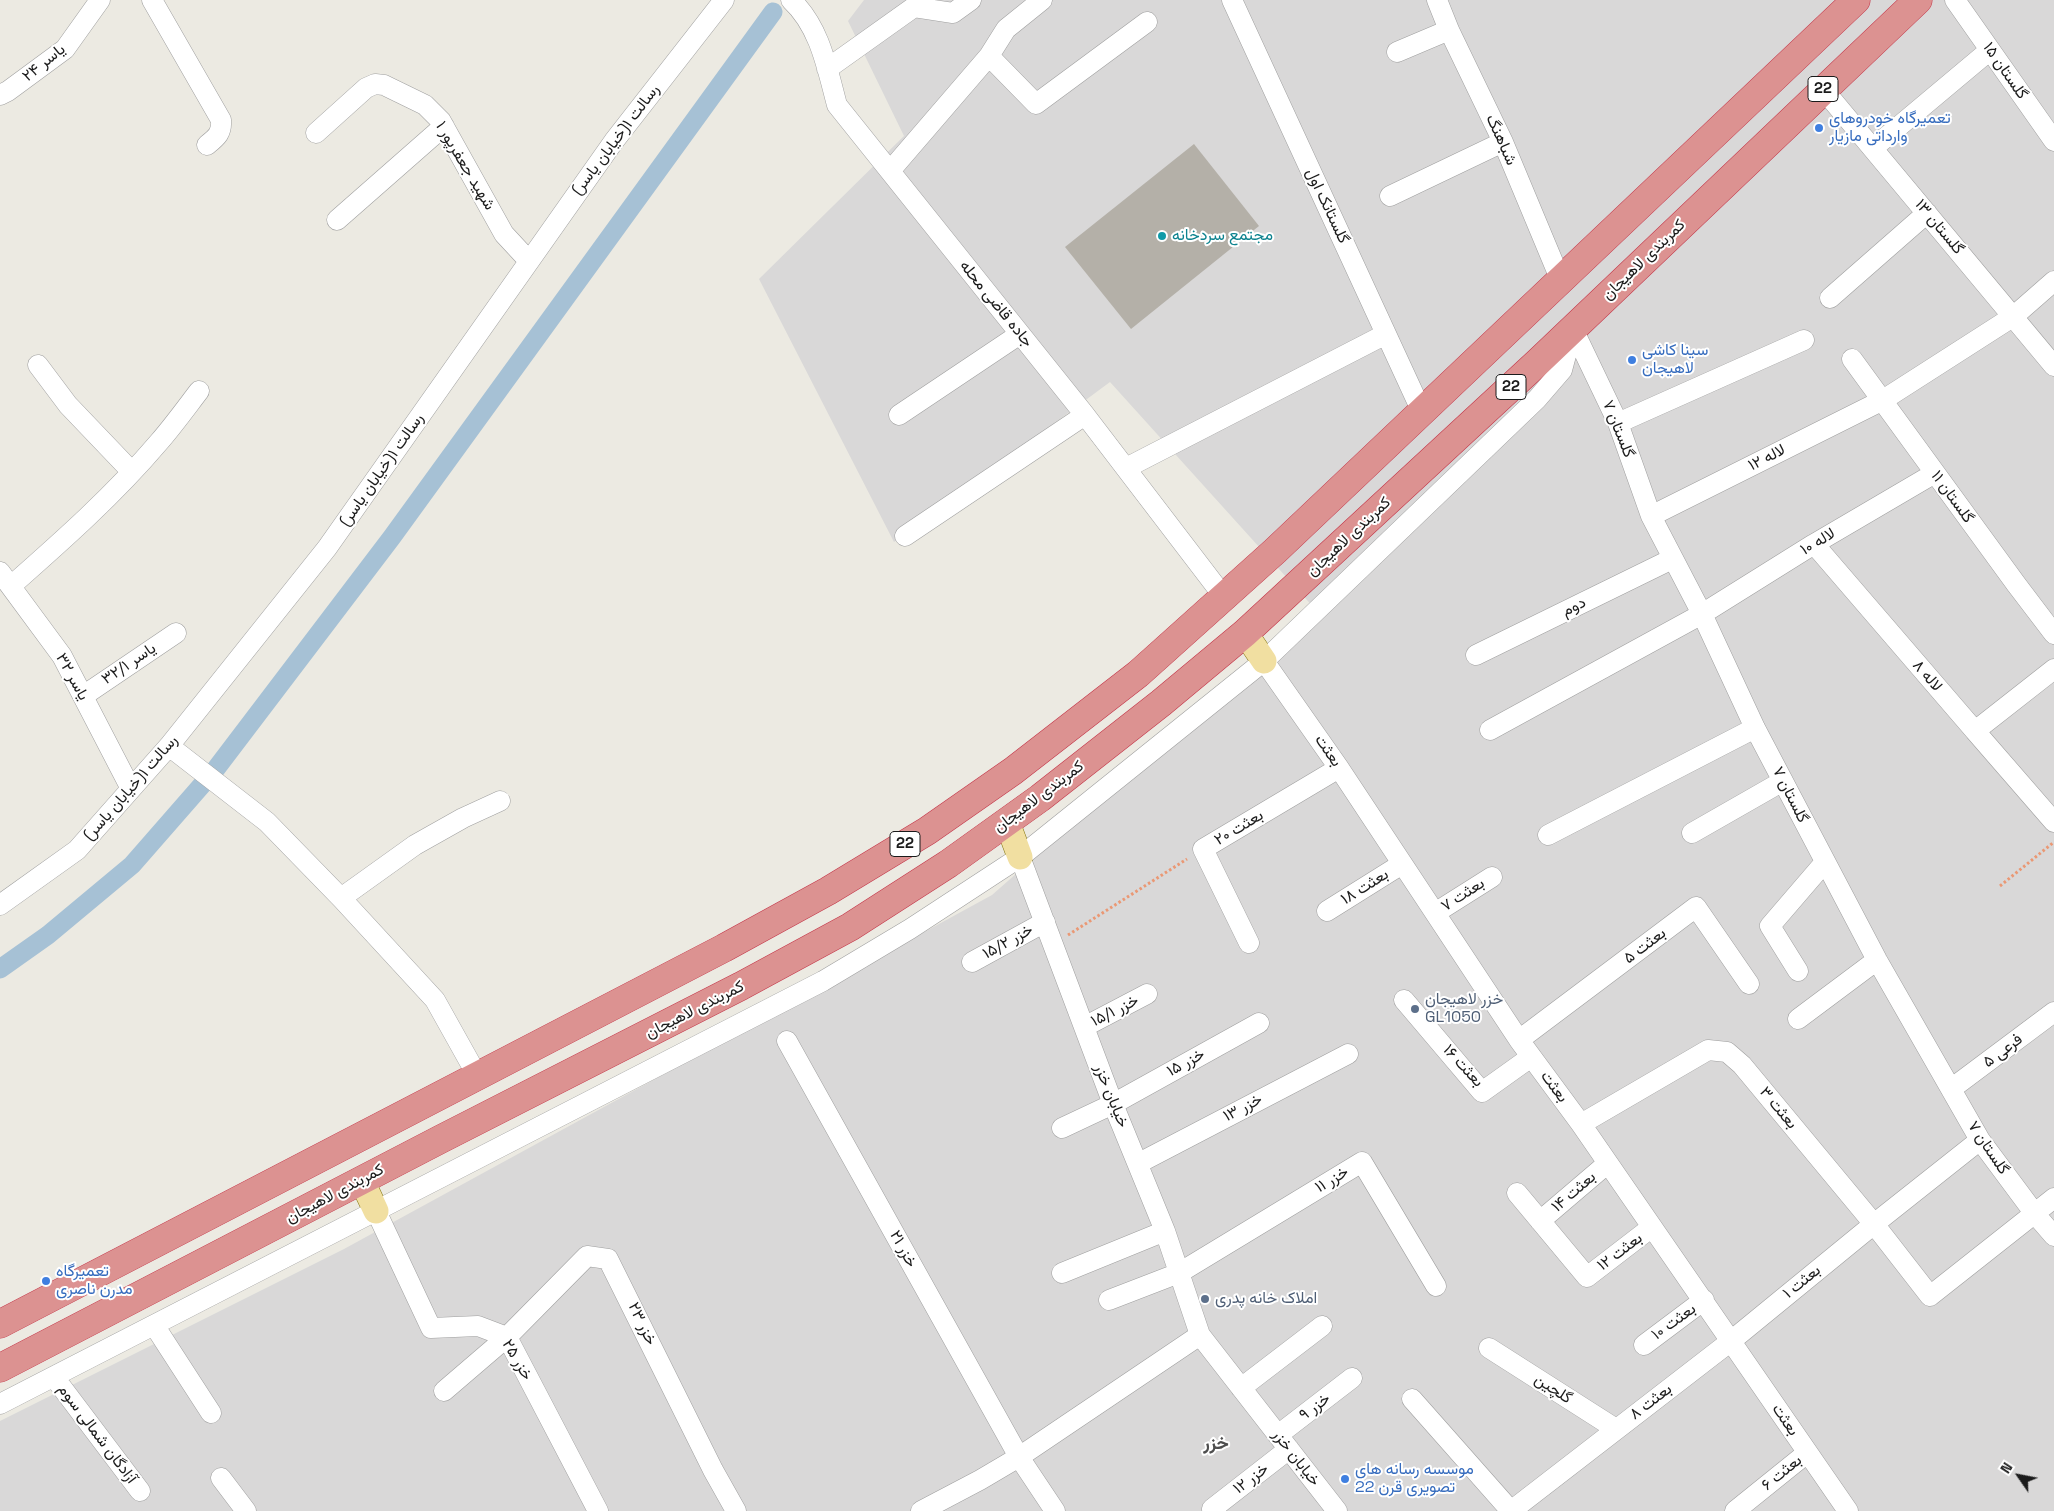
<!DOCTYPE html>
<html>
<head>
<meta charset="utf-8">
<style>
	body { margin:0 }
	#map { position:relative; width:2054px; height:1511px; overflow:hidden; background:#eceae2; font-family:"Space Grotesk",sans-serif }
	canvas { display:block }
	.north { position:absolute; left:1994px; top:1451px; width:50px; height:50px; -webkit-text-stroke:4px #fff; paint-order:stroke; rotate:303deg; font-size:14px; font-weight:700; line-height:20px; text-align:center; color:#1b1b1b }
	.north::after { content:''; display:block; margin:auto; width:18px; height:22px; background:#1b1b1b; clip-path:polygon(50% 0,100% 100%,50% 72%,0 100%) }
</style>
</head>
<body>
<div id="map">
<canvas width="2054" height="1511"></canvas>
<div class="north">N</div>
</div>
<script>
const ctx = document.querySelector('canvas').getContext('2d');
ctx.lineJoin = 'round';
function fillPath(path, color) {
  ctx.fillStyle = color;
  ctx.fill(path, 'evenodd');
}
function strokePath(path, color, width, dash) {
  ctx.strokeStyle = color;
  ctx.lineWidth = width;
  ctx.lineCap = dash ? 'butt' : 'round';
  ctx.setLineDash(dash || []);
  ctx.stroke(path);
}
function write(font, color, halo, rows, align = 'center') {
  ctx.font = font + ' "Space Grotesk",Vazirmatn,sans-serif';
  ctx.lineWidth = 4;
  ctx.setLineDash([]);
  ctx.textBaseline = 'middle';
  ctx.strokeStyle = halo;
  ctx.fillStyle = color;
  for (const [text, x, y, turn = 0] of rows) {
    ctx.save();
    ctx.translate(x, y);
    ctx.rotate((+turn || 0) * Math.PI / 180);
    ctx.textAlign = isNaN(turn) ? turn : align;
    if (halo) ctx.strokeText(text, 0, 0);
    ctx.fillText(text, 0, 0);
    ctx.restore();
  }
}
fillPath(new Path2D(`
	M864,0H2054V1511H0V1421L344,1249L992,895L1316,610L1110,382L894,542L759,279L904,136L848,21Z`), '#d9d8d8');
strokePath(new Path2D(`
	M0,969L48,935L132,865L215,770L392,537L773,12`), '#a6c1d5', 19);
fillPath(new Path2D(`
	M1194,144L1259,226L1131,329L1065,247Z`), '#b4b0a8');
const minor = new Path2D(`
	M152,0L221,120C222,133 217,137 207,145
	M791,0C820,27 827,68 837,105L1085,415L1224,597
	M1232,0L1422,412
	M1437,0L1449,30L1503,142L1561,281
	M1955,0L2054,141
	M1397,52L1449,30
	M989,56L1036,104L1147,22
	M827,69L914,7L953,13L971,0
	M1823,89L2054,366
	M0,95L8,91L65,49L100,0
	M316,133L366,88L375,84L384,85L425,105L441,121L504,234L529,261
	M1873,148L1990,50
	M890,171L989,56L1006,29L1042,0
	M1390,196L1503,142
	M337,220L444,126
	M1830,298L1927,213
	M1573,329L1618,423L1651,516L1702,614L1755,728L1877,960L1980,1140L2035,1214L2054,1236
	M1852,359L2016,584L2054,634
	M38,365L68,405L132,472
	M899,415L1020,334
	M1618,423L1804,340
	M1126,468L1386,334
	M1651,516L1883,400L2014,316L2054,281
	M905,536L1085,415
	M1814,544L1975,731L2054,669
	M0,572L62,656L131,789
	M11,586C62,541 114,495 159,442C173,426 186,408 199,391
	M1476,655L1672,559
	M1264,661L1339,768L1519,1040L1581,1124L1848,1511
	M83,696L176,633
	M1490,730L1702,614L1814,544L1935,473
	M1975,731L2054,822
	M169,746L267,822L341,898L435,1000L478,1077
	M1692,833L1783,781
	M1548,835L1755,728
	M1020,857L1113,1104L1165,1231L1200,1335L1337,1511
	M341,898L415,845L463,818L500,801
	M0,905L77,850L169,746L327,548L614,141L724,0
	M1327,911L1402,864
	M1435,913L1492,877
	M1249,943L1203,849L1339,768
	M972,962L1045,922
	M1798,971L1770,926L1825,862
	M1404,1000L1482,1092L1531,1057
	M1798,1019L1877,960
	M1084,1027L1147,994
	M1519,1040L1696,907L1749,984
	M787,1041L1019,1457L1055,1511
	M1951,1089L2054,1012
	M1581,1124L1708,1050L1727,1052L1742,1065L1874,1224L1930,1296L2054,1198
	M1062,1128L1113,1104L1259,1023
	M1139,1163L1348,1054
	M1517,1193L1587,1277L1652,1227
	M376,1211L431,1328L478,1326L507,1337L598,1511
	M1540,1221L1608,1163
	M1062,1273L1165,1231
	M1109,1300L1179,1273L1362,1162L1436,1286
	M154,1325L211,1413
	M1644,1345L1704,1300
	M1489,1348L1616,1429
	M54,1377L140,1491
	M1241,1388L1322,1326
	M444,1391L507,1337L587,1256L608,1259L713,1470L736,1511
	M1412,1399L1511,1511
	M0,1404L823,981L910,929L1020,857L1264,661L1537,399L1562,370L1573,329
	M1278,1435L1352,1378
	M221,1478L246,1511
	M1212,1509L1289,1449
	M921,1511L980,1480L1019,1457L1200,1335
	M1511,1511L1731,1341L1874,1224L1980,1140
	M1735,1511L1807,1453`);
const major = new Path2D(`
	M1245,633L1264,661
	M1007,822L1020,857
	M362,1181L376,1211`);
const highway = new Path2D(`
	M0,1324L724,948L828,891L927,831L1013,771L1138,674L1275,551L1856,0
	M0,1368L441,1139L741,986L850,927L948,864L1040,798L1161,703L1245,633L1538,362L1918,0`);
strokePath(minor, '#9f9f9f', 21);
strokePath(major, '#83750f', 26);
strokePath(highway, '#c33649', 29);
strokePath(new Path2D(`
	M2000,886L2054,842
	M1068,935L1187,859`), '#ea9874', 3, [2.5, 2.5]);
strokePath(minor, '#fff', 20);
strokePath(major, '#f1dfa1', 25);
strokePath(highway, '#dc9291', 28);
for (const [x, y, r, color] of [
	[1819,128,5,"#3f7fe0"],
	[1162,236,5,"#0f9aa8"],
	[1632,360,5,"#3f7fe0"],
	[1415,1009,5,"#5c6f8a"],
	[46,1281,5,"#3f7fe0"],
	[1205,1299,5,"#5c6f8a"],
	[1345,1479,5,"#3f7fe0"]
]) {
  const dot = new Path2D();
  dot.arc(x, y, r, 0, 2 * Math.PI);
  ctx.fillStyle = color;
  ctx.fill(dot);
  strokePath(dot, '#fff', 2);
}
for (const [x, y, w] of [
	[1823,89,30],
	[1511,387,30],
	[905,844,30]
]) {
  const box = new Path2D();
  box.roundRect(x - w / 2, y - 12.5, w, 25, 4);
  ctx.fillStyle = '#fff';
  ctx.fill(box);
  strokePath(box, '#1b1b1b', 1);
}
write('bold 15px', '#1b1b1b', null, [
	["22",1823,89],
	["22",1511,387],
	["22",905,844]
]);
write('16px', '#1b1b1b', '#fff', [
	["یاسر ۲۴",44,63,-39],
	["گلستان ۱۵",2005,71,55],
	["رسالت ۱(خیابان یاسر)",616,140,-53],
	["شباهنگ",1501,140,66],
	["شهید جعفرپور ۱",465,166,59],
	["گلستانک اول",1327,206,65],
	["گلستان ۱۳",1939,227,50],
	["کمربندی لاهیجان",1644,260,-44],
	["جاده قاضی محله",996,304,51],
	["گلستان ۷",1618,429,68],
	["لاله ۱۲",1767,458,-27],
	["رسالت ۱(خیابان یاسر)",382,470,-55],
	["گلستان ۱۱",1952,497,54],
	["کمربندی لاهیجان",1349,537,-43],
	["لاله ۱۰",1818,542,-31],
	["دوم",1574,607,-26],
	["یاسر ۳۲/۱",129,664,-34],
	["لاله ۸",1927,676,49],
	["یاسر ۳۲",72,677,61],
	["بعثت",1328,751,55],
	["رسالت ۱(خیابان یاسر)",131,788,-49],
	["گلستان ۷",1790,795,63],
	["کمربندی لاهیجان",1039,797,-37],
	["بعثت ۲۰",1239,828,-31],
	["بعثت ۱۸",1365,887,-32],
	["بعثت ۷",1463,895,-33],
	["خزر ۱۵/۲",1008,942,-29],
	["بعثت ۵",1645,946,-37],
	["کمربندی لاهیجان",695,1010,-27],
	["خزر ۱۵/۱",1115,1011,-27],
	["فرعی ۵",2003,1051,-37],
	["خزر ۱۵",1186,1063,-29],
	["بعثت ۱۶",1463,1066,47],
	["بعثت",1554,1087,53],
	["خیابان خزر",1111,1096,68],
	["خزر ۱۳",1243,1108,-28],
	["بعثت ۳",1778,1108,50],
	["گلستان ۷",1988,1148,56],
	["خزر ۱۱",1332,1180,-31],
	["بعثت ۱۴",1574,1192,-41],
	["کمربندی لاهیجان",335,1194,-28],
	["خزر ۲۱",903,1249,61],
	["بعثت ۱۲",1620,1252,-37],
	["بعثت ۱",1802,1282,-39],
	["بعثت ۱۰",1674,1322,-36],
	["خزر ۲۳",642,1324,64],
	["خزر ۲۵",517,1360,59],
	["گلچین",1553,1389,33],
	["بعثت ۸",1651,1402,-37],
	["خزر ۹",1315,1407,-37],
	["بعثت",1785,1420,56],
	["آزادگان شمالی سوم",97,1434,53],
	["خیابان خزر",1296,1458,52],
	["بعثت ۶",1782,1473,-39],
	["خزر ۱۲",1251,1479,-37]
]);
write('16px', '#366cbe', '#fff', [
	["تعمیرگاه خودروهای",1829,119],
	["وارداتی مازیار",1829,137],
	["سینا کاشی",1642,351],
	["لاهیجان",1642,369],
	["تعمیرگاه",56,1272],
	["مدرن ناصری",56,1290],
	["موسسه رسانه های",1355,1470],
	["تصویری قرن 22",1355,1488]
], 'left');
write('16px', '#0d838f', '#fff', [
	["مجتمع سردخانه",1172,236]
], 'left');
write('16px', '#4e5e75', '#fff', [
	["خزر لاهیجان",1425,1000],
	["GL1050",1425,1018],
	["املاک خانه پدری",1215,1299]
], 'left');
write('bold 18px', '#4e4e4e', '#fff', [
	["خزر",1216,1444]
]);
</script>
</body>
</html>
